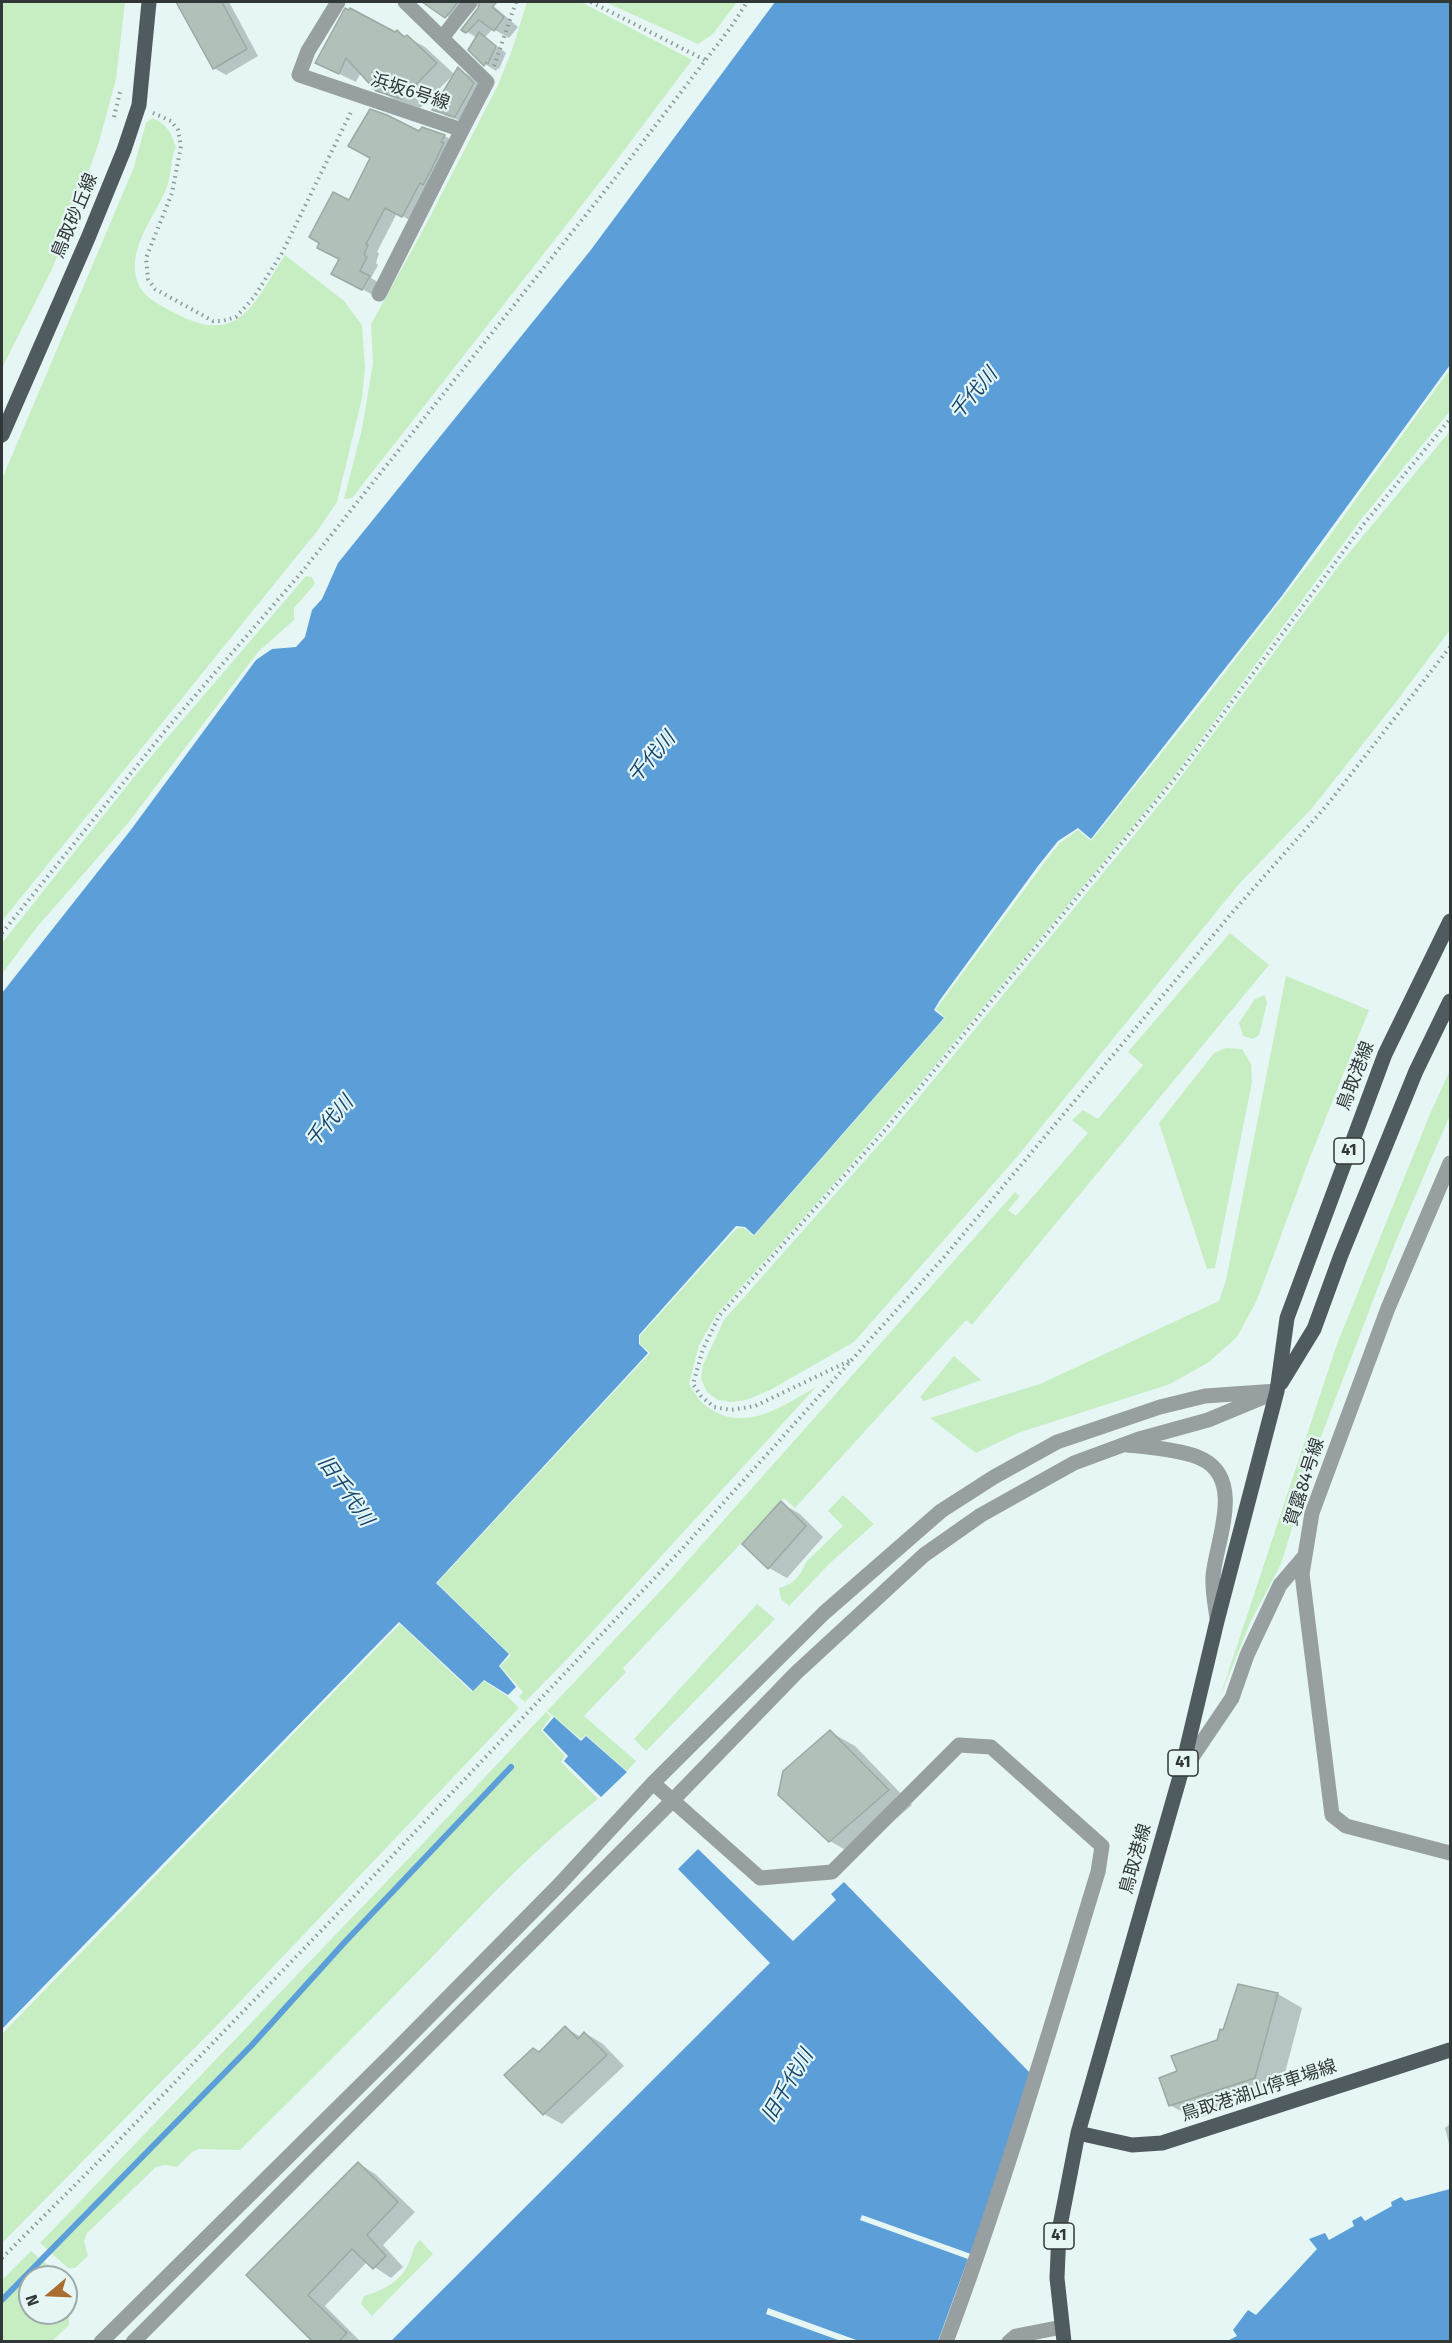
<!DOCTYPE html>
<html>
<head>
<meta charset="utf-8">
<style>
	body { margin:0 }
	#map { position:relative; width:1452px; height:2343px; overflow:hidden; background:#e5f6f5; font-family:"Fira Sans",sans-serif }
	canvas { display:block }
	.frame { position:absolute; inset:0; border:3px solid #303736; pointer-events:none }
	.north { position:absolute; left:18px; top:2265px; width:60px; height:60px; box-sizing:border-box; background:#e5f6f5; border:2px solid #9daaa9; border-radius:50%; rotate:251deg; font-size:16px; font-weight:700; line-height:24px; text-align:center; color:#303736 }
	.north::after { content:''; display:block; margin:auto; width:21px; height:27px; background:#a96e30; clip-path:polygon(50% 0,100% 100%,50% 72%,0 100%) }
</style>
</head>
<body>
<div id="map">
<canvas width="1452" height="2343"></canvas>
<div class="frame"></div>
<div class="north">N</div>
</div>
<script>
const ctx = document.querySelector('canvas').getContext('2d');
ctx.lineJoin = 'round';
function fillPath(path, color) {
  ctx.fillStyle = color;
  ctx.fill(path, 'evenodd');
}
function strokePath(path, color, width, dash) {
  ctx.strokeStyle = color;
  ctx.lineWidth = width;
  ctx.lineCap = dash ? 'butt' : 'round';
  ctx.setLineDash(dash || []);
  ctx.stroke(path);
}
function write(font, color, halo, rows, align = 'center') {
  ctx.font = font + ' "Fira Sans","Noto Sans JP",sans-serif';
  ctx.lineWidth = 4.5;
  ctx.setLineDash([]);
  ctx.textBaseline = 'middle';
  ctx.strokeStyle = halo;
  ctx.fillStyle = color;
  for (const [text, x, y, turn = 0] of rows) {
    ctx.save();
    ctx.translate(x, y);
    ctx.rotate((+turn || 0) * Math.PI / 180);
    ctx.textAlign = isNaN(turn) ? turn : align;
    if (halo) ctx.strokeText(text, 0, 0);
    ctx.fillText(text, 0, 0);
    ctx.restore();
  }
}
fillPath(new Path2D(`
	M2,2H125L116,79L99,142L71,222L52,269L2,368Z
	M527,2H581L692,60L607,173L352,498L344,499L362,429L373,363L371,324L422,232L498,85L512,50Z
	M605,2H737L713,34L698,44Z
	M152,118C167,124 171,132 176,147C170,159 172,174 167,187C156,215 129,245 136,277C140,295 156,303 171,311C239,349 252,306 285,255L344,301L362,325L365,368L362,398L337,502L318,530L2,921V479L134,167L146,123Z
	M1450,369V411L1359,522L1173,778L922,1081L841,1176L716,1315L699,1345L689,1384C694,1391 699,1401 706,1406C744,1435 782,1406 816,1387L570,1656L525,1702L519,1697L523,1692L500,1666L511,1655L437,1583L650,1353L640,1344V1336L737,1228H744L754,1236L945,1018L936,1009L1047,859L1060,843L1078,830L1091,841L1199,706L1312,560Z
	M1450,431V630L1396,702L1313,807L1239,884L1016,1158L854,1342L770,1390L746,1400L732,1402L718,1400L707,1392L701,1379L703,1365L724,1320L898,1123L1168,794L1344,559Z
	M306,576L312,577L315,584L294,608V620L258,652L128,823L37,927L2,974V943L138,772Z
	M1230,933L1269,965L972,1325L966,1320L795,1508L784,1498L623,1668L626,1672L584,1716L636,1761L627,1771L586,1735L581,1739L547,1711L667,1584L1015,1192L1020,1196L1008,1210L1016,1216L1088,1133L1072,1120L1083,1110L1098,1119L1143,1065L1128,1052Z
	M1286,976L1369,1010L1309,1160L1257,1300L1237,1337L1209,1362L1170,1384L1018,1433L976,1453L930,1418L1040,1384L1219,1301L1226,1280Z
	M1265,995L1267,1003L1259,1035L1253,1039L1243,1036L1239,1023L1255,999Z
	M1226,1048L1242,1049L1251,1064L1252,1082L1215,1268L1207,1269L1159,1123L1214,1053Z
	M1450,1070V1115L1395,1243L1317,1447L1281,1564L1250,1623L1220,1697L1337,1344L1430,1114Z
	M954,1356L981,1380L924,1401L920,1397Z
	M843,1495L874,1524L830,1563L789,1606L781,1599L779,1588C793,1585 801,1575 806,1562L843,1526L828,1511Z
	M757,1604L775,1619L646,1751L634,1739Z
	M400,1624L472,1692L484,1681L507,1696L519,1708L233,2009L2,2243V2034Z
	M546,1712L551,1717L541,1730L565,1756L561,1762L598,1799C537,1846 483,1904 430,1959C367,2024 304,2087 240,2150L199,2149L192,2152L177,2167L165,2165L156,2167L87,2233L84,2241L88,2256L75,2268H68L40,2243L411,1856Z
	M420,2240L433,2254L372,2316L361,2304L364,2296C385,2290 404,2280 411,2257C414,2250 413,2246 420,2240Z
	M31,2251L63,2277H30V2313H66V2280L69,2286V2325L52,2341H2V2280Z`), '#c7eec2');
fillPath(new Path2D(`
	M775,2H1450V365L1281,597L1091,839L1078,828L1058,841L1038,866L940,1000L934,1010L944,1018L754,1235L745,1227L736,1226L639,1335V1344L648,1353L436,1583L509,1654L499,1666L516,1687L508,1695L484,1680L473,1691L399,1622L2,2029V993L130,831L256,660L272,649L296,647L305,637L312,610L322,599L338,563L590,251Z
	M554,1717L581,1741L586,1736L627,1772L601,1797L564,1761L568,1756L543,1730Z
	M698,1849L793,1941L836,1900L831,1894L844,1882L1031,2074L971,2254L862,2215L860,2220L968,2259L938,2341H859L768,2308L766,2314L841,2341L390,2342L770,1963L678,1869Z
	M1450,2189V2341H1227L1237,2336L1233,2330L1248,2310L1256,2315L1317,2249L1309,2239L1325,2233L1329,2240L1354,2226L1352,2221L1361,2216L1365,2221L1392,2206L1391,2202L1401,2197L1405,2201Z`), '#5c9fd8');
fillPath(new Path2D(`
	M177,2H229L258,56L226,75L214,68Z
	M425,2H481L461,25Z
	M483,2H489L518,27L509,38L493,29L485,37L506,53L499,69L498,68L496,71L485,64L470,50L477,38L463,29Z
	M398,32L425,47L454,74L420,108L395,100L376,89L361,72L356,82L317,63Z
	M458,69L470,76L486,91L467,123L446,116L434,109Z
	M423,129L445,136L456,143L415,223L397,213L377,252L379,253L376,263L378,265L371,278L381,284L375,296L345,280L341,259L349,202Z
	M781,1503L800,1514L823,1537L787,1578L769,1568Z
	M830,1732L855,1746L912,1805L854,1855L830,1841Z
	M1239,1986L1278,1994L1302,2008L1280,2092L1195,2119L1170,2105L1179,2072L1218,2041L1223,2032Z
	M566,2028L581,2037L585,2033L603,2044L624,2066L562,2124L544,2114L507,2075L540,2053Z
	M1450,2124V2148L1445,2128Z
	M358,2163L375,2174L415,2212L383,2245L403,2267L391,2278L367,2262L325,2306L361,2342H315L248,2275Z`), '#0003');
strokePath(new Path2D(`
	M2,2300L251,2046L343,1944L511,1767`), '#5c9fd8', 6);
const building = new Path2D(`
	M176,2H222L247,49L213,69Z
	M422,2H458L445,18Z
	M480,2H497L492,7L504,17L494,31L479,20L466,33L461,30L478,8Z
	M345,8L349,10L350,8L395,32L397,30L404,37L407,35L437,63L402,99L376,91L346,58L339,74L315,63Z
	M479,32L496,46L488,64L486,62L484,66L468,50Z
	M458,67L474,83L455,117L432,110Z
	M370,109L387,115L419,131L422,127L445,135L441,142L444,143L432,168L423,185L420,183L402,217L385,208L366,244L368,245L364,255L367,257L360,271L370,276L362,290L331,274L339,259L317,248L319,243L309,237L333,192L349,200L370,158L348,146Z
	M781,1501L806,1526L768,1569L742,1544Z
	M830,1730L889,1790L829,1842L778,1795L783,1771Z
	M1238,1984L1278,1993L1255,2078L1169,2106L1159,2078L1177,2071L1171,2056L1217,2040L1220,2029L1223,2030Z
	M565,2026L578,2039L584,2032L607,2055L543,2115L504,2075L533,2048L539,2052Z
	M358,2162L398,2202L367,2235L386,2256L373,2269L352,2249L308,2295L347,2333L338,2342H313L246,2275Z`);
fillPath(building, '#b2c0ba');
strokePath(building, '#9ba9a3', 1.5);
strokePath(new Path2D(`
	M591,2L705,60
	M494,66L516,2
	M153,113L171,121L178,130L181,146L172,193L146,258L148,279L155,289L213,321H223L236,317L254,297L282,253L352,110
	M114,117L120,92
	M2,933L169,726L301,573L616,177L731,27L747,2
	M849,1361L755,1406L731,1410L714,1407L701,1396L693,1384L703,1349L719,1316L885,1130L1177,776L1363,525L1450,419
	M2,2258L97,2163L346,1905L682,1549L945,1256L1231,914L1327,805L1450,647`), '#8c9897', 4, [1.5, 4.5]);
strokePath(new Path2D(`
	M338,2L308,51L299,75L462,130L487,82L405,2
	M442,38L470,2
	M379,294L462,130
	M1450,1163L1388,1308L1312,1513L1302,1574L1332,1815L1346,1826L1450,1853
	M1127,1445C1147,1447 1187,1450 1204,1460C1244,1482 1216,1542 1213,1576C1212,1589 1215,1604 1217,1618
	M1182,1772L1232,1698L1247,1655L1280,1585L1304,1557
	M653,1783L760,1878L832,1872L959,1745L991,1747L1102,1846L1098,1872C1050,2029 1004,2187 946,2342
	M101,2342L393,2053L558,1886L653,1783L824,1613L941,1511L994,1477L1057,1442L1160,1407L1205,1396L1277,1391
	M133,2342L672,1801L796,1673L924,1555L981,1515L1074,1463L1139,1439L1208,1420L1266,1396
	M1009,2342L1016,2336L1062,2327`), '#989fa1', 15);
strokePath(new Path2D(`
	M2,435L88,238L124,150L139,105L149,2
	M1281,1383L1314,1329L1341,1255L1416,1071L1450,1001
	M1078,2133L1132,2145L1162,2143L1450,2050
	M1064,2342L1057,2278L1059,2231L1078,2133L1181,1773L1217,1621L1277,1391L1287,1318L1385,1054L1450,921`), '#505b5f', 15);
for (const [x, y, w] of [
	[1349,1151,30],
	[1183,1763,30],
	[1059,2236,30]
]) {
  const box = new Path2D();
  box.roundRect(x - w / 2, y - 13, w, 26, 4.5);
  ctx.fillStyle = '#e5f6f5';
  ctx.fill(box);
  strokePath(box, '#303736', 1.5);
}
write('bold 16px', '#303736', null, [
	["41",1349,1151],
	["41",1183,1763],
	["41",1059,2236]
]);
write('18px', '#303736', '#e5f6f5', [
	["浜坂6号線",410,92,18],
	["鳥取砂丘線",75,216,-67],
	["鳥取港線",1356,1076,-69],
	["賀露84号線",1305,1482,-72],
	["鳥取港線",1136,1859,-74],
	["鳥取港湖山停車場線",1259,2091,-18]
]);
write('italic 20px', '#16476e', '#e5f6f5', [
	["千代川",974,394,-49],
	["千代川",652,758,-49],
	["千代川",330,1122,-49],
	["旧千代川",345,1491,55],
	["旧千代川",788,2086,-59]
]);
</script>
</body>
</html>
